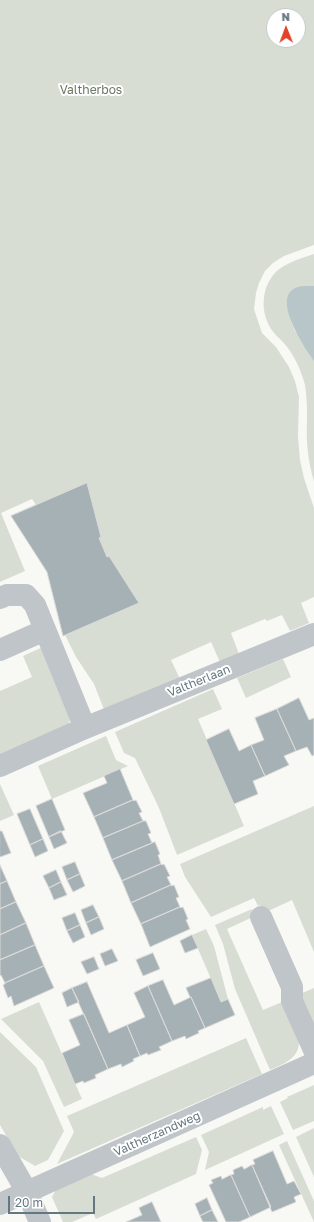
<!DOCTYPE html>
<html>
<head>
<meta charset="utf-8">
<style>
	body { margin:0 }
	#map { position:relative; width:314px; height:1222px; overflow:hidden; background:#f8f8f5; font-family:"Golos Text",sans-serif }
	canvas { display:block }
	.north { position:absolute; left:266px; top:8px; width:40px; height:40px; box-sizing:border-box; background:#fff; border:1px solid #c1c9cc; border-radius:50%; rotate:359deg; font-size:11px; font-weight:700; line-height:16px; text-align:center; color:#637780 }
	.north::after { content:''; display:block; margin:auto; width:14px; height:18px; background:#e3412a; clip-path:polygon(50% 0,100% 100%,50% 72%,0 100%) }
	.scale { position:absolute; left:8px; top:1196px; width:87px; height:18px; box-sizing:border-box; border:2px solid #637780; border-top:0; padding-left:5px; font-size:12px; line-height:14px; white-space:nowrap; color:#637780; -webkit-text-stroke:3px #fff; paint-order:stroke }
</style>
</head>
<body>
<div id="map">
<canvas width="314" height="1222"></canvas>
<div class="north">N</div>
<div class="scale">20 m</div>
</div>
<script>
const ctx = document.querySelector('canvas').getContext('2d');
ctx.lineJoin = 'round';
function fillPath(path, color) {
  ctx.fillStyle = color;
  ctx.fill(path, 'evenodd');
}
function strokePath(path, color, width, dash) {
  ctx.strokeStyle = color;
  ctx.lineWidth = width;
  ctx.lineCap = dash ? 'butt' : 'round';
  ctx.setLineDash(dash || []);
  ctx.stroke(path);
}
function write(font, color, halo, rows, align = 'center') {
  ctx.font = font + ' "Golos Text",sans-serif';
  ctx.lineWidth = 4;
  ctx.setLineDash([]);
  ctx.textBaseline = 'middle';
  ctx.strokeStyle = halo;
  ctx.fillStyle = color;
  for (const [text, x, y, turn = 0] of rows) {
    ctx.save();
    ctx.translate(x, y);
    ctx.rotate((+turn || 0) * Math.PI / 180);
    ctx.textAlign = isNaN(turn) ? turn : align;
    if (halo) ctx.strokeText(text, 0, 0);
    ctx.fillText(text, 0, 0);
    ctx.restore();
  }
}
fillPath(new Path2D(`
	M0,0H314V245L284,256L273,263L265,271L259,283L256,293L254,309L262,333L276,347L289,367L295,381L299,397L298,436L300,460L304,478L314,508V597L301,603L309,623L290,631L282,615L267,621L265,619L231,633L239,654L220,662L211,642L171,660L180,679L105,712L94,684L76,657L65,635L139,603L109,556L107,557L36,505L32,499L1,513L25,571L0,582ZM274,16H298V40H274Z
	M314,254V286L296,288L288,302L291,321L294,329L314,361V481C308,462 306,442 307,421C307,409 307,397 305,385C301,370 294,354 283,342C279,338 274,334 271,329C259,310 262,284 278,270C288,262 302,258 314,254Z
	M45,646L71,718L68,725L0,758V691L32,677L23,656Z
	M283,659L291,677L246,698L237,678Z
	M213,689L222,709L198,719L244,826L177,855L159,808L135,758L124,753L115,732Z
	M106,736L116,760L128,766L52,799L38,766Z
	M0,784L14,815L0,821Z
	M314,806V952L292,900L264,913L260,905L258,906L254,898L211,917L185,877L180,864Z
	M252,909L255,916L227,929L263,1010L282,1002L299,1040C300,1058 284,1064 270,1070L235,989L223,944L215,925Z
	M206,929L214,946L228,999L221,1002L192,935Z
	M314,988V1029L300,994Z
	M39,1002L82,1099L64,1107L43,1061L1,1019Z
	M0,1032L36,1067L64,1131L48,1160L35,1166L18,1156L0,1125Z
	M246,1038L262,1074L57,1164L74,1132L67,1116Z
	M314,1085V1121L293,1130L280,1102L288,1098L287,1097Z
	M271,1106L284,1134L205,1170L209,1152L201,1135L263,1107V1110Z
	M314,1128V1177L296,1137Z
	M196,1137L202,1150L196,1174L96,1219L93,1213L72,1222H63L52,1197L58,1186L91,1174L102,1178Z
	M287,1141L314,1201V1222L279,1145Z`), '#d8ddd4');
fillPath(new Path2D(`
	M314,286V361C305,348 275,304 292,290C297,285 308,286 314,286Z`), '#b8c6c9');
const building = new Path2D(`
	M87,483L101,537L99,538L107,557L109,556L139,603L63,636L47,572L11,516Z
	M299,698L309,720L314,718V755L312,756L307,747L296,751L277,709Z
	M277,709L296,751L284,756L289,765L265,776L251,745L264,740L255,718Z
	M229,729L239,751L251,745L265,776L253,781L258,794L234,804L206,740Z
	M120,769L133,800L94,817L83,793L107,783L104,776Z
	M52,799L65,830L49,837L36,806Z
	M133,800L134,801L136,800L142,812L139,813L143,821L103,838L94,817Z
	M30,809L43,839L30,845L17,814Z
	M143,821H146L151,833L148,834L152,843L112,860L103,838Z
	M0,831H2L11,853L0,857Z
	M61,831L67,843L54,849L49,837Z
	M43,839L48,851L35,857L30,845Z
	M155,842L160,854L158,855L161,864L122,881L112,860Z
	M75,862L80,874L67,880L62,867Z
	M161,864L162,865L164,864L170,876L167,877L171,885L131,903L122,881Z
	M0,865L7,881L0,884Z
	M56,870L61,882L49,888L43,876Z
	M80,874L85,886L73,892L67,880Z
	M7,881L16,902L0,909V884Z
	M61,882L67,895L54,900L49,888Z
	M171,885V886L174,885L179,897L176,898L180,907L141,924L131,903Z
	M16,902L26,923L0,935V909Z
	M93,905L99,917L86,923L81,910Z
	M180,907L181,908L183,907L188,919L186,920L190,929L150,947L141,924Z
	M75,913L80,925L67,931L62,918Z
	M99,917L104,929L91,935L86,923Z
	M26,923L35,945L0,960V935Z
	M80,925L85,937L73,943L67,931Z
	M192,935L198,948L185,953L180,941Z
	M35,945L44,966L5,983L1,975L0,976V960Z
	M112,949L118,961L105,966L100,954Z
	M153,953L160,969L143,976L136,960Z
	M94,957L99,969L87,974L81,962Z
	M44,966L54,988L14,1006L11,996L8,998L3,985L5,984V983Z
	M211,978L221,1002L228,999L235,1015L205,1028L191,997H190L186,988Z
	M163,980L174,1005L191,997L205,1028L198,1031L199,1033L186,1039L185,1036L172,1041L148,986Z
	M87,982L109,1033L127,1025L140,1056L133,1059L134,1061L122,1067L121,1064L108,1069L72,988Z
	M148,986L172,1041L159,1047L161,1050L148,1055L147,1053L140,1056L127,1025L145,1017L134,993Z
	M72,988L79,1002L67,1007L62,993Z
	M84,1014L108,1069L95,1075L96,1078L84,1083L83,1081L75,1084L62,1053L80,1045L69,1020Z
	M273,1151L287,1184L294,1181L301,1194L294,1197L296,1202L272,1212L252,1165L255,1164L253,1160Z
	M252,1165L271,1207L250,1217L231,1175L234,1174L233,1170L242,1166L244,1169Z
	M231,1175L250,1217L239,1222H226L209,1185L213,1183L211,1180L221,1176L222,1179Z
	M207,1198L212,1210L200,1216L195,1204Z
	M152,1202L161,1222H126L142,1215L139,1208Z
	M212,1210L218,1222H203L200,1216Z`);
fillPath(building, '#a6b1b5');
strokePath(building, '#dad9d8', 1);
strokePath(new Path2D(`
	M0,598L7,595H26L35,605L85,728
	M0,650L45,630
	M0,766L85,728L314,634
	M261,917L292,987V1001L314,1050
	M0,1145L27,1192L40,1222
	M0,1204L314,1063`), '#bfc5c8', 22);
write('12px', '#687862', '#fff', [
	["Valtherbos",91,90]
]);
write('12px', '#637780', '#fff', [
	["Valtherlaan",199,681,-22],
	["Valtherzandweg",157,1134,-24]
]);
</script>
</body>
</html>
